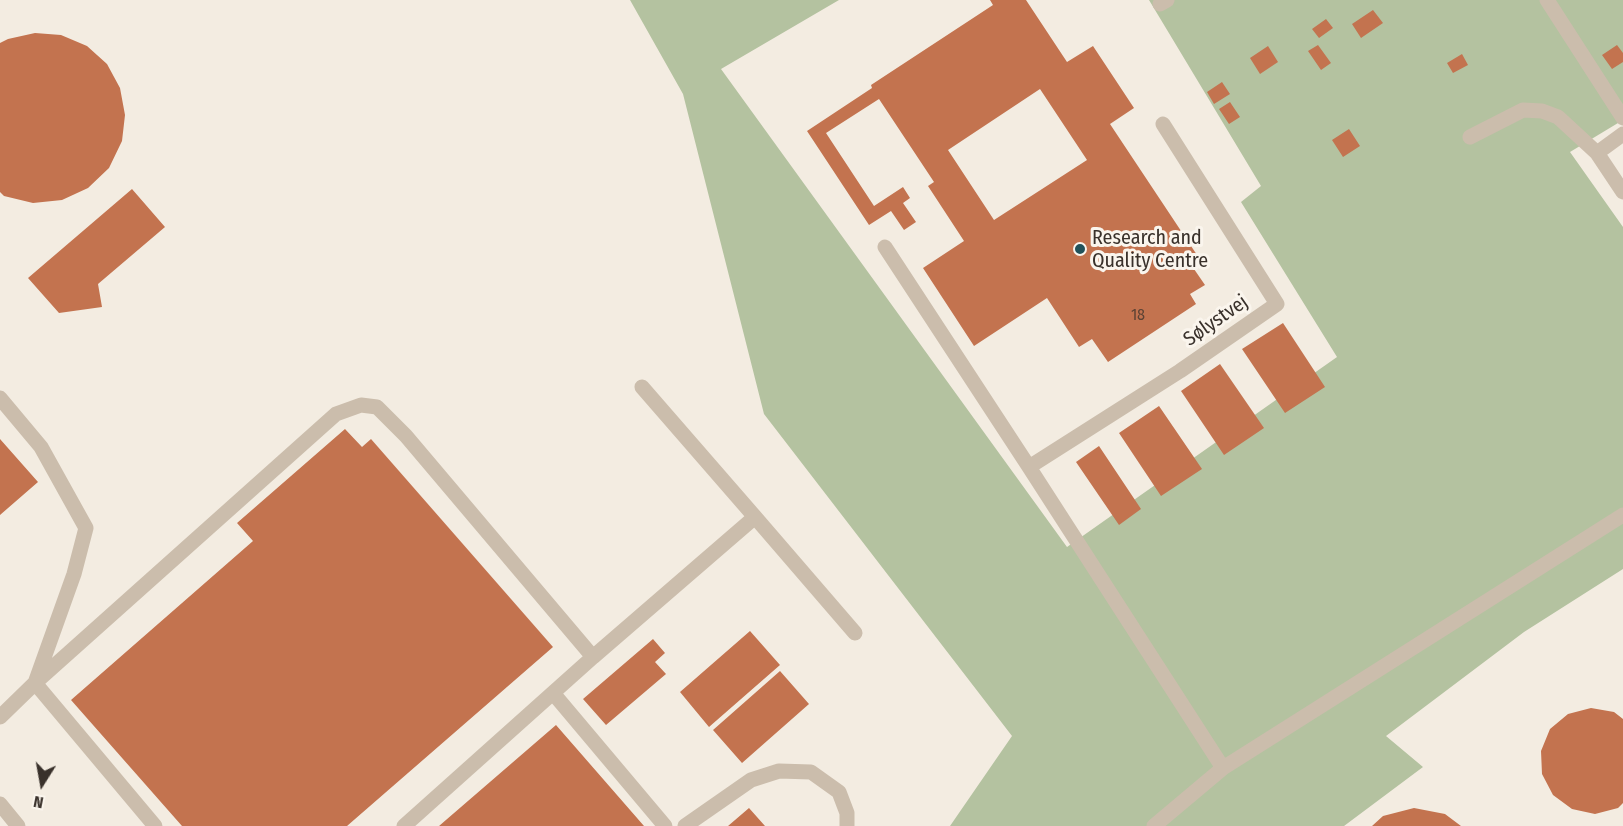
<!DOCTYPE html>
<html>
<head>
<meta charset="utf-8">
<style>
	body { margin:0 }
	#map { position:relative; width:1623px; height:826px; overflow:hidden; background:#f3ece1; font-family:"Fira Sans Condensed",sans-serif }
	canvas { display:block }
	.north { position:absolute; left:12px; top:754px; width:60px; height:60px; -webkit-text-stroke:4px #faf5ed; paint-order:stroke; rotate:191deg; font-size:16px; font-weight:700; line-height:24px; text-align:center; color:#39312b }
	.north::after { content:''; display:block; margin:auto; width:21px; height:27px; background:#39312b; clip-path:polygon(50% 0,100% 100%,50% 72%,0 100%) }
</style>
</head>
<body>
<div id="map">
<canvas width="1623" height="826"></canvas>
<div class="north">N</div>
</div>
<script>
const ctx = document.querySelector('canvas').getContext('2d');
ctx.lineJoin = 'round';
function fillPath(path, color) {
  ctx.fillStyle = color;
  ctx.fill(path, 'evenodd');
}
function strokePath(path, color, width, dash) {
  ctx.strokeStyle = color;
  ctx.lineWidth = width;
  ctx.lineCap = dash ? 'butt' : 'round';
  ctx.setLineDash(dash || []);
  ctx.stroke(path);
}
function write(font, color, halo, rows, align = 'center') {
  ctx.font = font + ' "Fira Sans Condensed",sans-serif';
  ctx.lineWidth = 6;
  ctx.setLineDash([]);
  ctx.textBaseline = 'middle';
  ctx.strokeStyle = halo;
  ctx.fillStyle = color;
  for (const [text, x, y, turn = 0] of rows) {
    ctx.save();
    ctx.translate(x, y);
    ctx.rotate((+turn || 0) * Math.PI / 180);
    ctx.textAlign = isNaN(turn) ? turn : align;
    if (halo) ctx.strokeText(text, 0, 0);
    ctx.fillText(text, 0, 0);
    ctx.restore();
  }
}
fillPath(new Path2D(`
	M630,0H839L721,69L1067,547L1337,357L1241,202L1261,186L1149,0H1623V120L1570,152L1623,227V569L1524,632L1386,736L1423,767L1344,826H950L1012,736L764,414L683,94Z`), '#b4c2a0');
fillPath(new Path2D(`
	M990,0H1026L1067,62L1093,46L1134,108L1110,124L1203,264L1194,269L1205,285L1190,294L1196,304L1108,362L1092,339L1079,347L1047,298L974,346L923,268L964,241L928,186L934,182L879,99L826,133L874,206L903,187L910,198L903,203L916,222L904,230L891,211L869,225L807,131L872,88L871,85L993,5ZM1040,89L1087,160L994,220L948,150Z
	M1373,10L1383,23L1361,38L1352,24Z
	M1326,19L1333,28L1319,38L1312,29Z
	M35,33L61,35L87,46L107,64L120,88L125,115L122,141L109,168L88,188L62,200L33,203L4,196L0,192V43L8,39Z
	M1318,45L1331,63L1321,70L1308,51Z
	M1617,45L1623,53V62L1612,69L1602,55Z
	M1268,46L1278,62L1260,74L1250,58Z
	M1462,54L1468,65L1453,73L1447,63Z
	M1222,82L1230,94L1214,104L1207,92Z
	M1230,102L1240,117L1229,124L1219,109Z
	M1349,129L1360,146L1343,157L1332,140Z
	M132,189L165,227L98,284L102,307L59,313L28,278Z
	M1283,323L1325,387L1285,413L1242,349Z
	M1220,364L1264,428L1224,455L1181,391Z
	M1159,406L1202,469L1161,496L1119,433Z
	M345,429L362,447L371,439L553,647L347,826H182L71,700L253,541L237,523Z
	M0,439L38,482L0,515Z
	M1099,446L1141,509L1119,525L1076,462Z
	M750,631L780,665L709,727L680,692Z
	M653,639L665,653L655,662L666,674L606,725L583,699Z
	M780,671L809,704L742,763L713,730Z
	M1591,708L1614,712L1623,719V803L1618,808L1595,814L1572,809L1553,795L1542,774L1541,751L1550,729L1568,714Z
	M556,725L644,826H439Z
	M749,808L765,826H728Z
	M1414,808L1445,814L1461,826H1372L1383,816Z`), '#c3734f');
strokePath(new Path2D(`
	M1547,0L1623,118
	M1160,4L1167,0
	M1470,137L1523,110L1542,111L1558,117L1597,153L1623,192
	M1597,153L1623,134
	M885,247L1029,467L1223,768
	M642,387L755,517
	M0,398L41,447L86,528L74,574L35,683L0,717
	M1029,467L1180,371L1277,304L1163,124
	M593,657L755,517L855,633
	M553,693L665,826
	M0,804L18,826
	M155,826L35,683L336,414L361,405L377,407L406,436L593,657L404,826
	M685,826L751,780L779,771L811,772L839,792L847,813V826
	M1154,826L1223,768L1623,515`), '#cbbdac', 15);
for (const [x, y, r, color] of [
	[1080,249,6,"#21525a"]
]) {
  const dot = new Path2D();
  dot.arc(x, y, r, 0, 2 * Math.PI);
  ctx.fillStyle = color;
  ctx.fill(dot);
  strokePath(dot, '#faf5ed', 2);
}
write('16px', '#5c4234', null, [
	["18",1138,316]
]);
write('20px', '#39312b', '#faf5ed', [
	["Research and",1092,238],
	["Quality Centre",1092,261]
], 'left');
write('20px', '#39312b', '#faf5ed', [
	["Sølystvej",1216,321,-35]
]);
</script>
</body>
</html>
